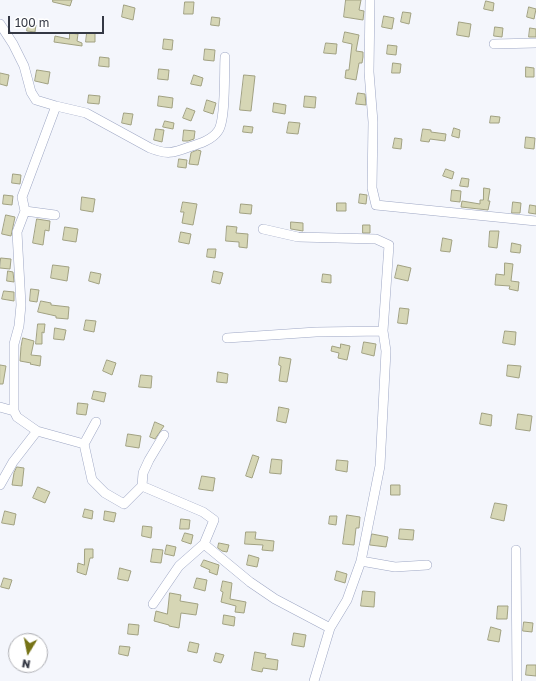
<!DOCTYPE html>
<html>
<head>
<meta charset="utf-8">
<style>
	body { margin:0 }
	#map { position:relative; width:536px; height:681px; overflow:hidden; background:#f4f6fc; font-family:"Golos Text",sans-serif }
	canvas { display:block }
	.north { position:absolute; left:8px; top:633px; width:40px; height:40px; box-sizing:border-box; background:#fff; border:1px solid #aeafb4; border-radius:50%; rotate:190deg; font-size:11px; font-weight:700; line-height:16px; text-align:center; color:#343844 }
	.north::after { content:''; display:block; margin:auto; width:14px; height:18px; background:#767316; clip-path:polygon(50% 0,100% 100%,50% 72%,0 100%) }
	.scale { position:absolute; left:8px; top:16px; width:96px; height:18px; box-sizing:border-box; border:2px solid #343844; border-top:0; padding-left:5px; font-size:12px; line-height:14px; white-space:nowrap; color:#343844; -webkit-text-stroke:3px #fff; paint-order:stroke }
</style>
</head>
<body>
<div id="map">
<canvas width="536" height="681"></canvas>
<div class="north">N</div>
<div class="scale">100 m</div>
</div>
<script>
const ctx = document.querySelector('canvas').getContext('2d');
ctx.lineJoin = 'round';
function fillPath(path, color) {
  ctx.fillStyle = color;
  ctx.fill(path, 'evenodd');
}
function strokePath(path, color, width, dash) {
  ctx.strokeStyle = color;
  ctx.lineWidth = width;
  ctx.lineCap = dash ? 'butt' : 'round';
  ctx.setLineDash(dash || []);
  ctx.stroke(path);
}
const building = new Path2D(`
	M53,0H72L70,6L53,2Z
	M346,0H361L359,10L364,11L363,20L344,17Z
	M486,1L494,3L493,11L484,9Z
	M185,2H194L193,14H184Z
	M124,5L135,8L133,20L122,17Z
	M529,7L536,9L534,19L527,17Z
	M403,12L411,13L409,24L401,22Z
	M384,16L394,18L392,29L382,27Z
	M212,17L220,18L219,26L211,25Z
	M459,22L471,24L469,37L457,35Z
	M28,24L36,25L35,32L27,31Z
	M495,27L503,28L502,37L494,36Z
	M530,28L536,29V37H529Z
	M345,32L359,35L356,51L363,52V57L362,63H359L356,80L345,78L346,70H349L352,44L343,42Z
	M70,33L78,34L77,41L82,43V46L54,42L55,36L69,39Z
	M87,33H95V42H86Z
	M164,39L173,40L172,50L163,49Z
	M326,43L337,44L336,54L324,53Z
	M388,45L397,46L396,55L387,54Z
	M205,49L215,50L214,61L204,60Z
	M100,57L109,58V67L99,66Z
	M393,63L401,64L400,73H392Z
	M526,67L534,68V77H526Z
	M159,69L169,70L168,80L158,79Z
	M37,70L50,72L48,84L35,81Z
	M0,73L9,75L7,86L0,84Z
	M194,75L203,78L201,86L191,84Z
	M244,75L255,76L251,111L240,110Z
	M358,93L365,94L366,105L356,104Z
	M89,95L100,96L99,104L88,103Z
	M159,96L173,98L172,108L158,106Z
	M305,96L316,97L315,108L304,107Z
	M207,100L216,103L213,114L204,111Z
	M274,103L286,105L285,114L273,112Z
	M187,108L195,111L191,121L183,118Z
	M124,113L133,114L131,125L122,123Z
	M491,116L500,117L499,123H490Z
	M165,121L174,123L173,129L163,127Z
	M289,122L300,123L298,134L287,133Z
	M244,126L253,127L252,133L243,132Z
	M454,128L460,130L459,138L452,136Z
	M156,129L164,130L162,142L154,140Z
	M423,129L431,130V132L446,134L445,141L430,139L429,142L421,141Z
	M184,130L195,131L194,139L188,141H183Z
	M526,137L535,138L534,149L525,148Z
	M395,138L402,139L401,149L393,148Z
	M198,150L201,151L198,165L189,164L191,153Z
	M179,159L187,160L186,168L178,167Z
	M446,169L454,172L452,179L443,176Z
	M13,174L21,175L20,184L12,183Z
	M462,178L469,179L468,187L460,186Z
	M484,188L490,189L488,201H490L488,210L461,207L462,201L480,204V200H483Z
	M452,190L461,191L460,202L451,201Z
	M360,194L367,195L366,204L359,203Z
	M4,195L13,196L12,205L3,204Z
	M82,197L95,199L93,212L81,210Z
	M183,202L197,204L193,225L182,223L184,212H181Z
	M513,202L521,203L520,213H512Z
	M337,203H346V211H337Z
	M241,204L252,205L251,214L240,213Z
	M530,205L536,206V214L529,213Z
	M6,215L15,217L11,236L2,234Z
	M37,219L50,221L49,231L45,230L43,245L33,243Z
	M291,222L303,223V231L291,229Z
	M363,225H370V233H363Z
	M227,226L237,227L236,233L248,234L247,248L239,247V242L226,241Z
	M65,227L78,229L76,242L63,240Z
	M490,231H499L497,248L489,247Z
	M181,232L191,234L189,244L179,242Z
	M443,238L452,240L450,252L441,251Z
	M512,243L521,245L520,253L511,252Z
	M208,249H216L215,258L207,257Z
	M1,258L11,259L10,269L0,268Z
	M505,263L513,264L511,281L519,282L518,291L509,289L510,286L495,285L496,274L504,275Z
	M53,265L69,267L67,281L51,278Z
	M398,265L411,268L408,281L395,278Z
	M8,271L13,272L14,282L7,281Z
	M214,271L223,273L220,284L212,282Z
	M91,272L101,274L99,284L89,281Z
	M323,274L331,275V283L322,282Z
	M31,289L39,290L37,302L30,301Z
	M4,291L14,292V301L2,299Z
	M41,301L51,303V305L69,307L68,319L56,318V316L38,312Z
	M400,308L409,309L407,324L398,323Z
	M86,320L96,321L94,332L84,330Z
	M38,324H45L44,333L42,332V344H36Z
	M55,328L66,330L64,340L54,339Z
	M505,331L516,332L515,345L503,343Z
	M23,338L34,341L31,355L41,356L40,366L30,364L31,363L20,361L21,347Z
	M364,342L376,344L374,356L362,353Z
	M341,344L350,346L347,360L338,358L339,353L331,351L332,346L340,348Z
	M280,357L291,359L287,382L279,381L281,366L279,365Z
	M107,360L116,363L112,375L103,371Z
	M0,365L6,366L3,384H0Z
	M508,365L521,366L519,378L507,376Z
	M218,372L228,374L227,383L217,382Z
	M141,375L152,376L151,388L139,387Z
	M94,391L106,393L104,402L92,399Z
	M78,403L88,404L86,415L77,414Z
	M279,407L289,409L286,423L277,421Z
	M482,413L492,415L491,426L480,424Z
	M518,414L532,416L530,431L516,429Z
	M155,422L164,426L155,439L150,437Z
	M128,434L141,436L139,448L126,446Z
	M253,455L259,457L252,478L246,476Z
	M272,459L282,460L281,474L270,473Z
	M337,460L348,461L347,472L336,470Z
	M17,467L24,468L22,486L12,485L14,473Z
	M202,476L215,478L213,491L199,489Z
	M391,485H400V495H391Z
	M38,487L50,492L45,503L33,498Z
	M495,503L507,505L504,521L491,518Z
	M85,509L93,511L92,519L83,517Z
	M5,511L16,514L14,525L2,523Z
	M105,511L116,513L114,522L104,520Z
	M347,515L360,517L359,528H356L354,545L343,544Z
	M330,516H337L336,525L329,524Z
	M181,519L190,520L189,529H180Z
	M143,526L152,527L151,538L142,536Z
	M400,529L414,530L413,540L399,539Z
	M246,532H256L255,539L274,541L273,551L262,550L263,545L245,544Z
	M185,533L193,535L191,544L182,541Z
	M372,534L388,537L386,547L370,545Z
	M219,543L229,545L227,552L222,551L218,548Z
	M167,545L176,547L174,556L165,554Z
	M85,549H93V558H90L86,575L77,572L78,563L84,565Z
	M153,549L163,550L161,563L151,562Z
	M249,555L259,558L257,567L247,565Z
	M204,560L219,565L217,575L209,572L210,570L201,566Z
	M120,568L131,571L128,581L118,579Z
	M337,571L347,574L345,583L335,580Z
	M4,578L12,580L9,589L1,587Z
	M197,578L207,580L205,591L194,588Z
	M223,581L232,583L230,599L246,602L244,613L235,612L236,606L221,602L223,592L221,591Z
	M363,591L375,592L374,607L361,606Z
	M170,593L181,595L180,601L198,604L196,615L181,613L179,628L169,626V625L154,621L156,611L167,614Z
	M498,606H508L507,619H497Z
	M224,615L235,617L234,626L223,624Z
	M524,622L533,623L532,632L523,631Z
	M129,624L139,625L138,635L128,634Z
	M491,627L501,630L499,642L488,640Z
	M294,633L306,635L304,647L292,645Z
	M190,642L199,644L197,653L188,651Z
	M120,646L130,647L128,656L119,654Z
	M255,652L266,654L265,658L278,660L277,670L263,668L262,672L252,670Z
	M216,653L224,655L221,663L214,661Z
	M527,665H536V676L526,675Z`);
fillPath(building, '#d6d6b5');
strokePath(building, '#a1a182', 1);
const minor = new Path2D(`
	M370,0L369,72L373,122L372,188L376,205L536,221
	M0,24L13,44L24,66L31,92L36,100L56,106L22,197L25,211L17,232L21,305L19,326L14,344V411L17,417L37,431L13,462L0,485
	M494,44L536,43
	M56,106L86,113L150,148C167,155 173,153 189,147C199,144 212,140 218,131C226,121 224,72 225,57
	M25,211L55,215
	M263,229L298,237L376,239L389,245L383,331L386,351L380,466L361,561L347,600L330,628L314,681
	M227,338L316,332L383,331
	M0,407L14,411
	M96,422L84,444L92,480L105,493L124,504L142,486L143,473L149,460L164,435
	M37,431L84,444
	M142,486L203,512L214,520L204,544L179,566L153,604
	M204,544L250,582L275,599L330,628
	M516,550L517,681
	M361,561L395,567L427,565`);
strokePath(minor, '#9ea7c4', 10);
strokePath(minor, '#fff', 9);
</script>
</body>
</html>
